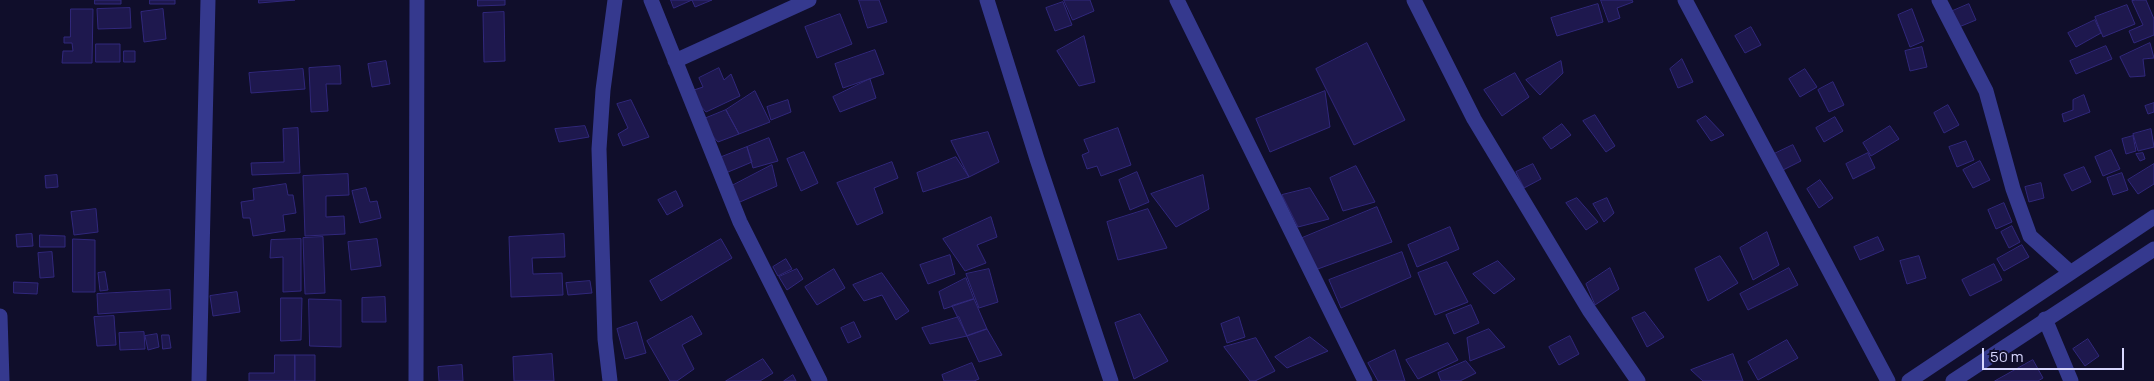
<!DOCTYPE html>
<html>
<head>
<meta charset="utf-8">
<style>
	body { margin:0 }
	#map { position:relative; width:2154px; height:381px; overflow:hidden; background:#100e2b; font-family:Manrope,sans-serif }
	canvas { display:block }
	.scale { position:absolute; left:1982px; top:348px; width:142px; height:22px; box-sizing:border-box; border:2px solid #d9d8ff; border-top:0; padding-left:6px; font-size:15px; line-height:18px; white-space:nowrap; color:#d9d8ff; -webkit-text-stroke:4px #100e2b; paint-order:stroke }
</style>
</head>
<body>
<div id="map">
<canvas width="2154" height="381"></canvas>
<div class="scale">50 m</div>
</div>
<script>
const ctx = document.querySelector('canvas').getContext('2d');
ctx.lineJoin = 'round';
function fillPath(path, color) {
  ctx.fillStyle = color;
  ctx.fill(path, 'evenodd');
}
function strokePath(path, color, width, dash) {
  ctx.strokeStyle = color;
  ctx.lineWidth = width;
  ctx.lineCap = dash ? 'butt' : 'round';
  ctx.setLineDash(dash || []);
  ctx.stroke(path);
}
const building = new Path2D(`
	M95,0H121V4H95Z
	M150,0H175V4H150Z
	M259,0H295L259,3Z
	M478,0H505V5L478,6Z
	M671,0H712L695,7L692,0L674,8Z
	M859,0H879L887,22L868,28Z
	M1064,0H1090L1094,11L1073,20Z
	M1601,0H1632L1633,2L1617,8L1620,18L1609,22Z
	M2136,0H2146L2154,19V35L2134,43L2129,31L2143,25L2132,1Z
	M1063,2L1072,25L1055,31L1046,8Z
	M1598,4L1603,22L1557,36L1551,18Z
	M1969,4L1976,20L1954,29L1948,13Z
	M2127,5L2135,24L2103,37L2095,17Z
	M130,8L131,28L98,29L97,9Z
	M71,9H93L92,63H62L63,51H73L72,43H64V37H70Z
	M163,9L166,39L144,42L141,12Z
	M1912,9L1924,41L1910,47L1898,15Z
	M504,12L505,61L484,62L483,13Z
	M840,14L852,44L817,58L805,27Z
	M2095,20L2101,33L2076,47L2068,33Z
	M1751,27L1761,45L1745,53L1735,36Z
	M1084,36L1095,82L1079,86L1057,51Z
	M1367,43L1405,120L1354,145L1316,69Z
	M2150,43L2154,58L2143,59L2145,76L2130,77L2120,57Z
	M96,44H120V62H96Z
	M2106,46L2112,59L2076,74L2070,61Z
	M1922,47L1927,67L1910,71L1905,51Z
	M875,50L884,74L843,88L835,64Z
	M124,51H135V62H124Z
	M1682,59L1693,82L1678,88L1670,69Z
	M386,61L390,84L372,87L368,64Z
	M1561,61L1563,73L1540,95L1526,80Z
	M340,66L341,84H326L328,111L311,112L309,68Z
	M719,68L724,80L731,74L740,96L706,112L688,92L703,87L699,78Z
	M303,69L305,89L251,93L249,73Z
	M1805,69L1817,87L1800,97L1789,79Z
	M1515,73L1529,97L1502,116L1484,90Z
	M870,79L876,98L840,112L833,97Z
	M1833,82L1844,105L1829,112L1818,90Z
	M755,91L770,122L739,134L726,110Z
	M1325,91L1330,127L1270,152L1256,119Z
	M2084,95L2090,112L2064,122L2062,114L2073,110V100Z
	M631,100L649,137L623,146L618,134L628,128L617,104Z
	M788,100L791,112L771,120L767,107Z
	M2154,103V112L2148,114L2145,106Z
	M1948,105L1959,125L1944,133L1934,113Z
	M726,110L739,134L718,142L699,121Z
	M1595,115L1615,146L1606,152L1583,121Z
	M1706,116L1724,135L1711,141L1697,121Z
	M1835,117L1843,131L1824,142L1816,128Z
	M1562,124L1571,135L1551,149L1543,138Z
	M585,126L589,137L559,142L555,129Z
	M1890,126L1899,139L1871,156L1863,143Z
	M298,128L300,173L252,175L251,163L284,162L283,129Z
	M1118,128L1131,165L1101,176L1097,166L1087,169L1082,155L1089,152L1084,140Z
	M2151,129L2154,147L2138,151L2133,134Z
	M988,132L999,162L969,177L951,141Z
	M2133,136L2136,151L2126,154L2122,139Z
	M769,138L778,161L753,168L747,147Z
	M1966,141L1974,160L1957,167L1949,147Z
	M1793,145L1801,161L1781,171L1772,155Z
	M747,147L752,162L721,175L709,162Z
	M2111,150L2120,169L2103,176L2095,157Z
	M804,152L818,183L801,191L787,159Z
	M1868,153L1875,168L1853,179L1846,164Z
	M2143,153L2145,159L2140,161L2136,154Z
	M956,157L969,177L923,192L917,173Z
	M1980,161L1990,180L1973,188L1963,170Z
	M892,162L898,178L874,188L883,213L857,225L837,183Z
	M1533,164L1541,179L1524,188L1516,172Z
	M2154,164V184L2138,194L2128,180Z
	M772,165L777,186L733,205L726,189Z
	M1356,166L1375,202L1343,211L1330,178Z
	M2084,167L2091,182L2072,191L2064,175Z
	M1137,172L1149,202L1130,210L1119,180Z
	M2122,173L2128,190L2113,195L2107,178Z
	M348,174L349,195L326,196V217L344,216L345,234L305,236L303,176Z
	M57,175L58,187L46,188L45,176Z
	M1203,175L1209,209L1176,227L1151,194Z
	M1820,180L1833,198L1819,208L1807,189Z
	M2041,183L2044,198L2029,202L2025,187Z
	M286,184L288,195H293L296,213L283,215L285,231L253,236L250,218H243L241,202L254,200L253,189Z
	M366,188L370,202L377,201L381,218L360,223L352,191Z
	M1310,188L1329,219L1298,227L1282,195Z
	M676,191L683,206L667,215L658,200Z
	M1577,198L1598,222L1586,230L1566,203Z
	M1607,198L1614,213L1604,222L1593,204Z
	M2004,203L2012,222L1996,229L1988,210Z
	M1377,207L1392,242L1315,270L1295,241Z
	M96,209L98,232L74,235L71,212Z
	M1148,209L1167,248L1118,260L1107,222Z
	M991,217L997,237L977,245L986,263L965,271L943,239Z
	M2012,226L2020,242L2009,248L2001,232Z
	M1450,227L1459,249L1417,267L1408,245Z
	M1767,232L1779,265L1753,280L1740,248Z
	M32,234L33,246L17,247L16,235Z
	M564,234L565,257L532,258L533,274L562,273L563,295L511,297L509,237Z
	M40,235L65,236V247H40Z
	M323,237L325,293L305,294L303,238Z
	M1878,237L1884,250L1860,260L1854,247Z
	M73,239L95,240V292H73Z
	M301,239V291L283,292V257L270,258L271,240Z
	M377,239L381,266L351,270L348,242Z
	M721,239L732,258L661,301L650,281Z
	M2022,245L2029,257L2004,271L1997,259Z
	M52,252L54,277L40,278L38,253Z
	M1402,252L1411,277L1341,308L1329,280Z
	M950,255L955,274L928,284L920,265Z
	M1720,256L1738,283L1708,301L1695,269Z
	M1919,256L1926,278L1907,284L1900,261Z
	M786,259L792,269L778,276L773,267Z
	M1498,261L1515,279L1494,294L1473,274Z
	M1447,262L1468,302L1435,315L1418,273Z
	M1994,264L2002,280L1970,296L1962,280Z
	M1610,268L1619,289L1595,305L1586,284Z
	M1789,268L1798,285L1748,310L1740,294Z
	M797,269L803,279L787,290L779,277Z
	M834,269L845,288L817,305L805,287Z
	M989,269L998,302L979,308L966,274Z
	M105,272L108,290L100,291L98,273Z
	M882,273L909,311L896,320L882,295L864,301L853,285Z
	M966,278L974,299L944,309L939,292Z
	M590,281L592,293L568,295L566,283Z
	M14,282L38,283L37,294L14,293Z
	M170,290L171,309L98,314L97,294Z
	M237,292L240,312L213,316L210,296Z
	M385,297L386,322H362V298Z
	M281,298H302L301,340L281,341Z
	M309,299L341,300V347L310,346Z
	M974,299L987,329L967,336L952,306Z
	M1471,305L1479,323L1454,334L1446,315Z
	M1645,312L1664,337L1647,347L1632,318Z
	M1140,314L1168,361L1134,379L1115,323Z
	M114,316L116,345L97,346L94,317Z
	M692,316L702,334L682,345L694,369L677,381H670L647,341Z
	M959,317L967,336L930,344L922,328Z
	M1239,317L1245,337L1227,343L1221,324Z
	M637,322L646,353L625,359L617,329Z
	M854,322L861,337L848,343L841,328Z
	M987,329L1002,355L979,362L967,336Z
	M1489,329L1505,347L1470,361L1467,338Z
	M144,332L145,349L120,350L119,333Z
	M157,334L159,347L148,350L145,336Z
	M162,335H169L171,348L163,349Z
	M1570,336L1579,354L1559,365L1549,347Z
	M1310,337L1328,351L1287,368L1275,357Z
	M1256,338L1275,371L1255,381H1250L1224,347Z
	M2088,339L2099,356L2085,366L2073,349Z
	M1787,340L1798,358L1758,380L1748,362Z
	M1448,343L1458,360L1418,379L1406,360Z
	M1395,350L1405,381H1378L1368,363Z
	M552,354L554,381H514L513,357Z
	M1733,354L1743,381H1703L1691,370Z
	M275,355H295V381H249V373H274Z
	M295,355H315V381H295Z
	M763,359L773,373L760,381H726Z
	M2033,360L2043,378L2038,381H1995Z
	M1466,361L1476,373L1460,381H1441L1438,373Z
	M972,363L979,379L974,381H944L942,375Z
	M462,365L463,381H439L438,367Z
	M793,375L796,381H784Z`);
fillPath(building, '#1e184e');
strokePath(building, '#31287c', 1);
strokePath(new Path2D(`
	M651,0L740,222L820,381
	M987,0L1037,159L1111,381
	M1177,0L1365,381
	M1414,0L1474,119L1589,310L1638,381
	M1685,0L1888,381
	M1939,0L1986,91L2013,189L2030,236L2070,272
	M675,61L809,0
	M0,316L2,381
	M2045,319L2071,381
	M199,381L208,0
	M416,381L417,0
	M610,381L605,339L599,149L603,90L615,0
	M1909,381L2154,217
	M1953,381L2154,249`), '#35398e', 15);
</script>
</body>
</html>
